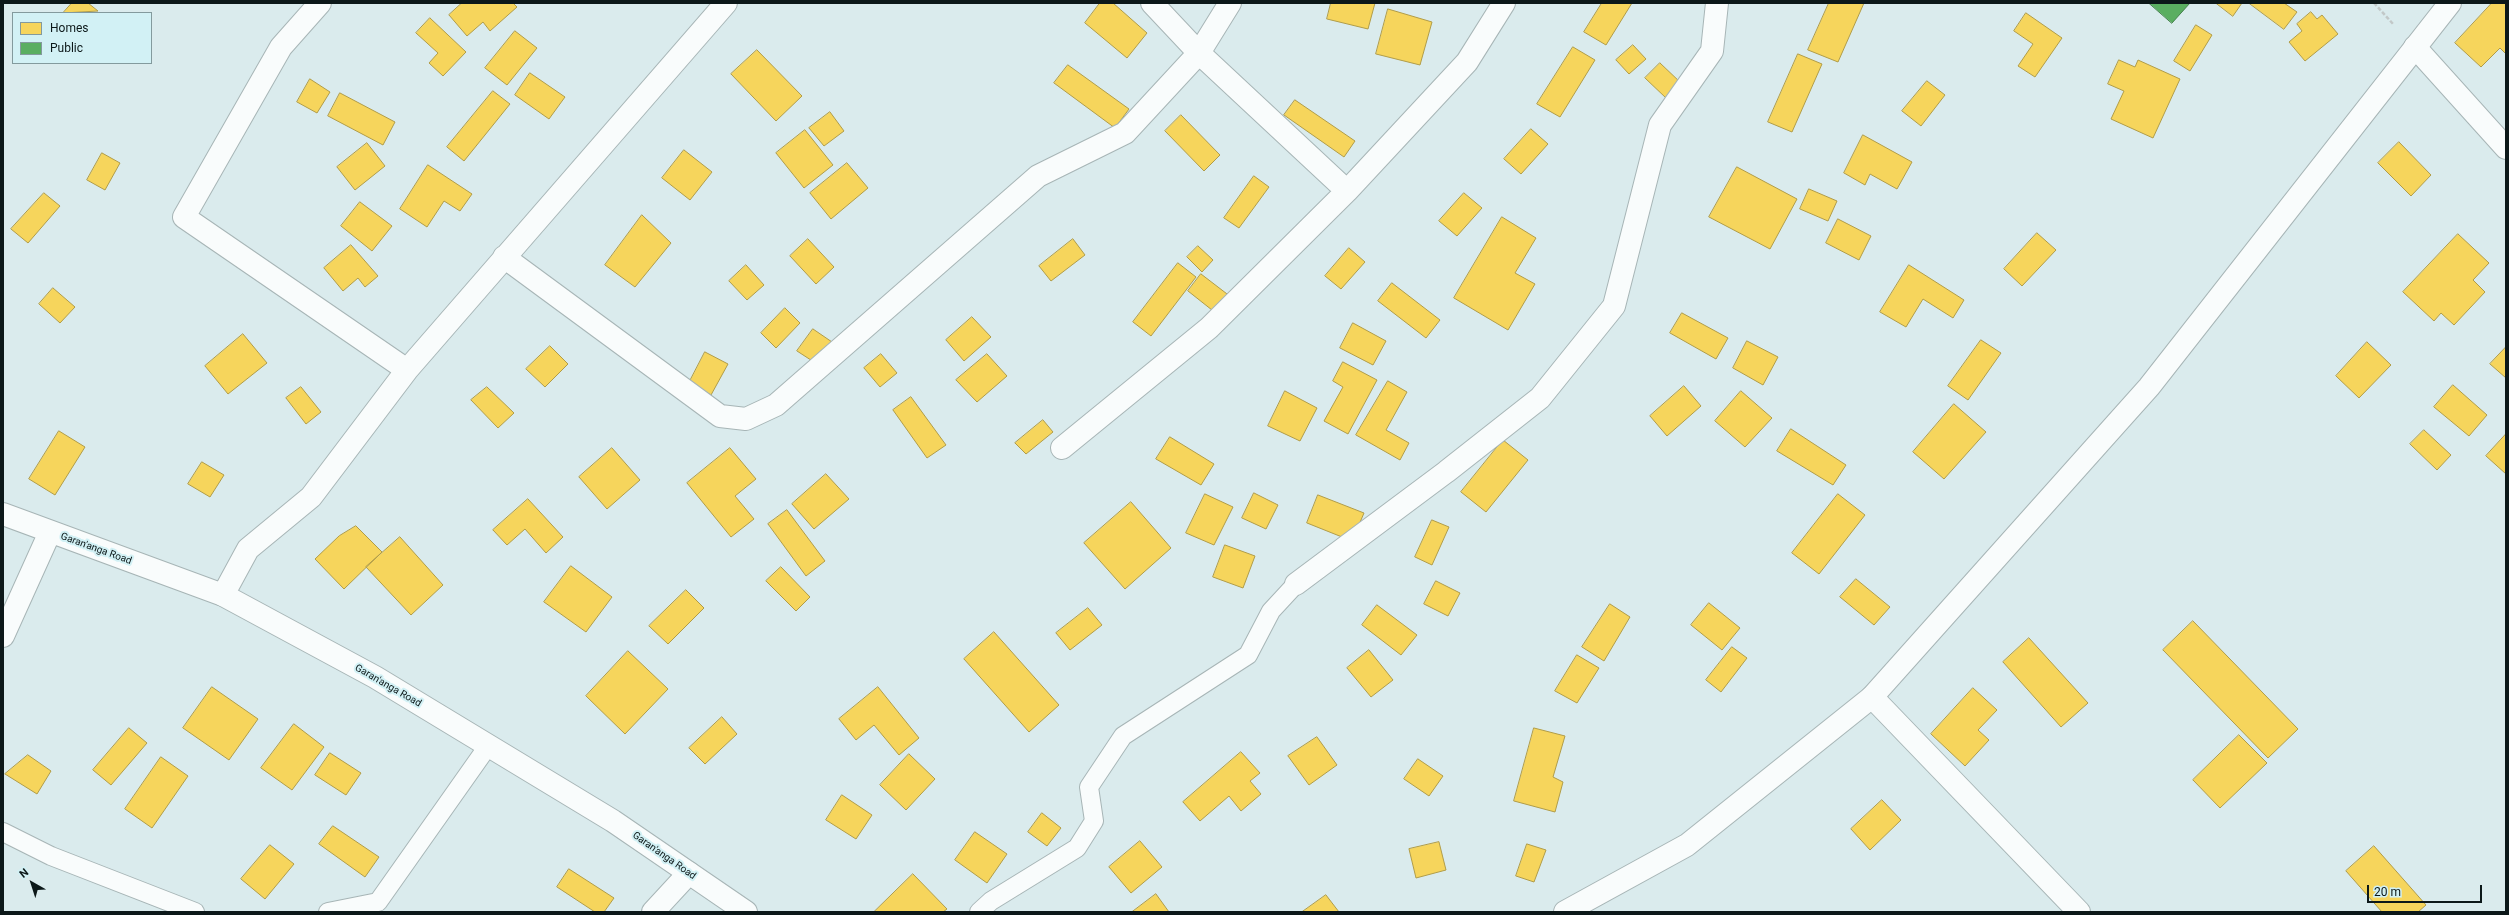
<!DOCTYPE html>
<html>
<head>
<meta charset="utf-8">
<style>
	body { margin:0 }
	#map { position:relative; width:2509px; height:915px; overflow:hidden; background:#daebed; font-family:Roboto,sans-serif }
	canvas { display:block }
	.frame { position:absolute; inset:0; border:4px solid #0c1819; pointer-events:none }
	.legend { position:absolute; left:12px; top:12px; width:140px; height:52px; box-sizing:border-box; background:#d2f1f5; border:1px solid #839a9d; margin:0; padding:5px 7px; list-style:none; font-size:12px; color:#0c1819 }
	.legend li { display:flex; align-items:center; gap:8px; height:20px }
	.legend b { width:20px; border:1px solid #839a9d }
	.north { position:absolute; left:12px; top:863px; width:40px; height:40px; -webkit-text-stroke:3px #d2f1f5; paint-order:stroke; rotate:321deg; font-size:11px; font-weight:700; line-height:16px; text-align:center; color:#0c1819 }
	.north::after { content:''; display:block; margin:auto; width:14px; height:18px; background:#0c1819; clip-path:polygon(50% 0,100% 100%,50% 72%,0 100%) }
	.scale { position:absolute; left:2367px; top:885px; width:115px; height:18px; box-sizing:border-box; border:2px solid #0c1819; border-top:0; padding-left:5px; font-size:12px; line-height:14px; white-space:nowrap; color:#0c1819; -webkit-text-stroke:3px #d2f1f5; paint-order:stroke }
</style>
</head>
<body>
<div id="map">
<canvas width="2509" height="915"></canvas>
<div class="frame"></div>
<ul class="legend">
<li><b style="height:11px;background:#f6d55c"></b>Homes</li>
<li><b style="height:11px;background:#5aae61"></b>Public</li>
</ul>
<div class="north">N</div>
<div class="scale">20 m</div>
</div>
<script>
const ctx = document.querySelector('canvas').getContext('2d');
ctx.lineJoin = 'round';
function fillPath(path, color) {
  ctx.fillStyle = color;
  ctx.fill(path, 'evenodd');
}
function strokePath(path, color, width, dash) {
  ctx.strokeStyle = color;
  ctx.lineWidth = width;
  ctx.lineCap = dash ? 'butt' : 'round';
  ctx.setLineDash(dash || []);
  ctx.stroke(path);
}
function write(font, color, halo, rows, align = 'center') {
  ctx.font = font + ' Roboto,sans-serif';
  ctx.lineWidth = 4;
  ctx.setLineDash([]);
  ctx.textBaseline = 'middle';
  ctx.strokeStyle = halo;
  ctx.fillStyle = color;
  for (const [text, x, y, turn = 0] of rows) {
    ctx.save();
    ctx.translate(x, y);
    ctx.rotate((+turn || 0) * Math.PI / 180);
    ctx.textAlign = isNaN(turn) ? turn : align;
    if (halo) ctx.strokeText(text, 0, 0);
    ctx.fillText(text, 0, 0);
    ctx.restore();
  }
}
const homes = new Path2D(`
	M72,3H88L98,11L63,13Z
	M462,3H513L517,7L490,31L483,22L467,36L449,15Z
	M1100,3H1113L1147,33L1127,58L1085,23Z
	M1331,3H1375L1368,29L1327,19Z
	M1602,3H1632L1606,45L1584,32Z
	M1829,3H1864L1838,62L1808,50Z
	M2216,3H2242L2233,16Z
	M2249,3H2284L2297,12L2284,29Z
	M2492,3H2506V54L2500,48L2481,67L2455,43Z
	M1388,9L1432,22L1420,65L1376,54Z
	M2311,12L2317,19L2322,15L2338,34L2305,61L2289,42L2302,31L2297,24Z
	M2026,13L2062,38L2035,77L2018,66L2033,44L2014,31Z
	M430,18L466,52L443,76L429,63L438,53L416,33Z
	M2196,25L2212,35L2190,71L2174,61Z
	M515,31L537,48L507,85L485,68Z
	M1633,45L1646,59L1629,74L1616,60Z
	M1573,47L1595,60L1560,117L1537,104Z
	M757,50L802,96L776,121L731,74Z
	M1798,54L1822,64L1792,132L1768,122Z
	M2119,60L2135,67L2138,60L2180,79L2153,138L2111,119L2124,91L2108,84Z
	M1660,63L1681,83L1666,98L1645,78Z
	M1068,65L1129,109L1115,128L1054,83Z
	M530,73L565,97L549,119L515,95Z
	M310,79L330,92L317,113L297,102Z
	M1927,81L1945,95L1921,126L1902,111Z
	M493,91L510,104L464,161L447,147Z
	M340,93L395,122L383,145L328,116Z
	M1295,100L1355,141L1344,157L1284,115Z
	M830,112L844,131L824,146L809,128Z
	M1181,115L1220,155L1204,171L1165,131Z
	M1531,129L1548,144L1521,174L1504,159Z
	M805,130L833,165L804,188L776,153Z
	M1863,135L1912,162L1897,189L1870,174L1865,185L1844,173Z
	M2399,142L2431,175L2411,196L2378,163Z
	M367,143L385,166L355,190L337,167Z
	M684,150L712,172L690,200L662,178Z
	M102,153L120,163L105,190L87,180Z
	M847,163L868,188L831,219L810,193Z
	M428,165L472,194L460,211L444,201L427,227L400,209Z
	M1737,167L1797,199L1770,249L1709,217Z
	M1254,176L1269,187L1239,228L1224,218Z
	M1809,189L1837,201L1828,221L1800,209Z
	M44,193L60,206L28,243L11,229Z
	M1464,193L1482,208L1457,236L1439,221Z
	M360,202L392,226L372,251L341,226Z
	M642,215L671,243L635,287L605,265Z
	M1502,217L1536,238L1515,273L1535,284L1508,330L1454,298Z
	M1838,219L1871,236L1859,260L1826,243Z
	M2037,233L2056,250L2022,286L2004,269Z
	M2458,234L2489,263L2473,280L2485,292L2454,325L2441,313L2434,321L2403,292Z
	M808,239L834,267L816,284L790,256Z
	M1073,239L1085,255L1051,281L1039,266Z
	M351,245L378,276L365,287L358,278L343,291L324,268Z
	M1198,246L1213,260L1202,272L1187,257Z
	M1349,248L1365,262L1341,289L1325,276Z
	M1178,263L1196,277L1151,336L1133,322Z
	M746,265L764,285L747,300L729,281Z
	M1909,265L1964,300L1953,318L1923,299L1906,327L1880,312Z
	M1201,274L1231,297L1217,314L1188,291Z
	M1392,283L1440,320L1426,338L1378,301Z
	M53,288L75,307L60,323L39,304Z
	M785,308L800,323L776,348L761,333Z
	M1682,313L1728,338L1716,359L1670,333Z
	M972,317L991,337L964,361L946,340Z
	M1353,323L1386,341L1373,365L1340,348Z
	M813,329L832,342L817,364L797,351Z
	M243,334L267,363L228,394L205,366Z
	M1981,340L2001,353L1968,400L1948,386Z
	M1747,341L1778,357L1763,385L1733,368Z
	M2367,342L2391,365L2359,398L2336,376Z
	M550,346L568,364L545,387L526,369Z
	M2506,347V378L2490,364Z
	M705,352L728,364L711,395L689,383Z
	M881,354L897,373L880,387L864,368Z
	M987,354L1007,376L977,402L956,380Z
	M1343,362L1377,380L1348,434L1324,421L1343,387L1333,381Z
	M1388,381L1407,392L1386,430L1409,443L1400,460L1356,435Z
	M2453,385L2487,415L2469,436L2434,407Z
	M1684,386L1701,406L1667,436L1650,416Z
	M301,387L321,412L306,424L286,398Z
	M487,387L514,413L498,428L471,400Z
	M1285,391L1317,408L1300,441L1268,426Z
	M1741,391L1772,418L1745,447L1715,421Z
	M911,397L946,445L927,458L893,410Z
	M1954,404L1986,432L1944,479L1913,452Z
	M1043,420L1053,432L1026,454L1015,443Z
	M1791,429L1846,465L1833,485L1777,451Z
	M2424,430L2451,455L2437,470L2410,444Z
	M59,431L85,447L55,495L29,479Z
	M2506,434V474L2486,456Z
	M1170,437L1214,464L1201,485L1156,459Z
	M1503,440L1528,460L1486,512L1461,492Z
	M612,448L640,480L607,509L579,477Z
	M730,448L756,479L735,496L754,519L731,537L687,483Z
	M202,462L224,475L210,497L188,484Z
	M826,474L849,499L814,529L792,504Z
	M1254,493L1278,505L1266,529L1242,518Z
	M1205,494L1233,507L1214,545L1186,533Z
	M1838,494L1865,515L1819,574L1792,553Z
	M1318,495L1364,513L1352,541L1307,523Z
	M528,499L563,537L546,553L525,529L507,545L493,530Z
	M1131,502L1171,548L1125,589L1084,543Z
	M787,510L825,561L806,576L768,524Z
	M1432,520L1449,527L1432,565L1415,557Z
	M356,526L382,552L344,589L315,559L339,536Z
	M400,537L443,585L411,615L366,567Z
	M1225,545L1255,556L1243,588L1213,577Z
	M571,566L612,597L586,632L544,602Z
	M781,567L810,597L796,611L766,581Z
	M1856,579L1890,607L1874,625L1840,597Z
	M1436,581L1460,593L1448,616L1424,604Z
	M686,590L704,608L668,644L649,626Z
	M1709,603L1740,628L1722,650L1691,625Z
	M1610,604L1630,617L1604,661L1582,647Z
	M1377,605L1417,635L1401,655L1362,625Z
	M1088,608L1102,625L1070,650L1056,633Z
	M2193,621L2298,729L2268,758L2163,650Z
	M994,632L1059,705L1029,732L964,659Z
	M2029,638L2088,703L2061,727L2003,662Z
	M1732,647L1747,658L1721,692L1706,680Z
	M1369,650L1393,680L1371,697L1347,668Z
	M628,651L668,689L625,734L586,696Z
	M1577,655L1599,668L1577,703L1555,691Z
	M212,687L258,719L229,760L183,728Z
	M878,687L919,738L899,755L874,725L856,740L839,719Z
	M1973,688L1997,710L1978,730L1989,740L1965,766L1931,734Z
	M722,717L737,734L705,764L689,748Z
	M294,724L324,747L292,790L261,768Z
	M129,728L147,743L111,785L93,770Z
	M1534,728L1565,736L1553,777L1563,782L1555,812L1514,801Z
	M2239,735L2267,763L2220,808L2193,780Z
	M1317,737L1337,765L1309,785L1288,756Z
	M1241,752L1260,773L1250,781L1261,794L1241,811L1229,796L1200,821L1183,802Z
	M330,753L361,773L346,795L315,775Z
	M909,754L935,779L906,810L880,785Z
	M28,755L51,771L37,794L5,774Z
	M161,757L188,776L152,828L125,809Z
	M1418,759L1443,776L1429,796L1404,779Z
	M842,795L872,815L856,839L826,820Z
	M1882,800L1901,820L1870,850L1851,829Z
	M1042,813L1061,828L1047,846L1028,832Z
	M333,826L379,857L365,877L319,844Z
	M975,832L1007,854L987,883L955,860Z
	M1140,841L1162,867L1131,893L1109,867Z
	M1439,842L1446,870L1416,878L1409,849Z
	M1527,844L1546,850L1534,882L1516,876Z
	M270,845L294,864L265,899L241,879Z
	M2374,846L2426,905L2418,912H2382L2346,871Z
	M569,869L614,898L604,912H595L557,887Z
	M913,874L947,909L943,912H874Z
	M1156,894L1169,912H1132Z
	M1326,895L1339,912H1302Z`);
fillPath(homes, '#f6d55c');
strokePath(homes, '#b09c48', 1);
const public = new Path2D(`
	M2149,3H2190L2172,23Z`);
fillPath(public, '#5aae61');
strokePath(public, '#43814b', 1);
const lane = new Path2D(`
	M3,832L51,856L195,912
	M328,912L378,902L488,746
	M979,912L991,901L1077,848L1094,821L1089,787L1123,736L1248,655L1271,611L1296,584`);
const street = new Path2D(`
	M320,3L281,47L184,217L407,370
	M1152,3L1199,53L1347,191
	M2415,47L2506,148
	M504,257L720,416L746,419L776,405L1038,176L1125,133L1199,53L1230,3
	M1062,448L1209,328L1347,191L1467,62L1504,3
	M1296,584L1446,472L1540,398L1614,306L1660,125L1712,51L1717,3
	M223,595L248,549L311,497L407,370L726,3
	M3,636L50,532
	M1872,697L2079,912
	M653,912L689,873`);
const secondary = new Path2D(`
	M3,514L223,595L375,677L613,821L746,912
	M1565,912L1687,845L1872,697L2149,387L2450,3`);
strokePath(lane, '#a7b5b6', 20);
strokePath(street, '#a7b5b6', 24);
strokePath(secondary, '#a7b5b6', 24);
strokePath(new Path2D(`
	M2374,3L2394,25`), '#c2c8c8', 2.5, [4, 2]);
strokePath(lane, '#f9fcfc', 18);
strokePath(street, '#f9fcfc', 22);
strokePath(secondary, '#f9fcfc', 22);
write('10px', '#0c1819', '#d2f1f5', [
	["Garan'anga Road",96,549,20],
	["Garan'anga Road",388,686,30],
	["Garan'anga Road",664,856,35]
]);
</script>
</body>
</html>
